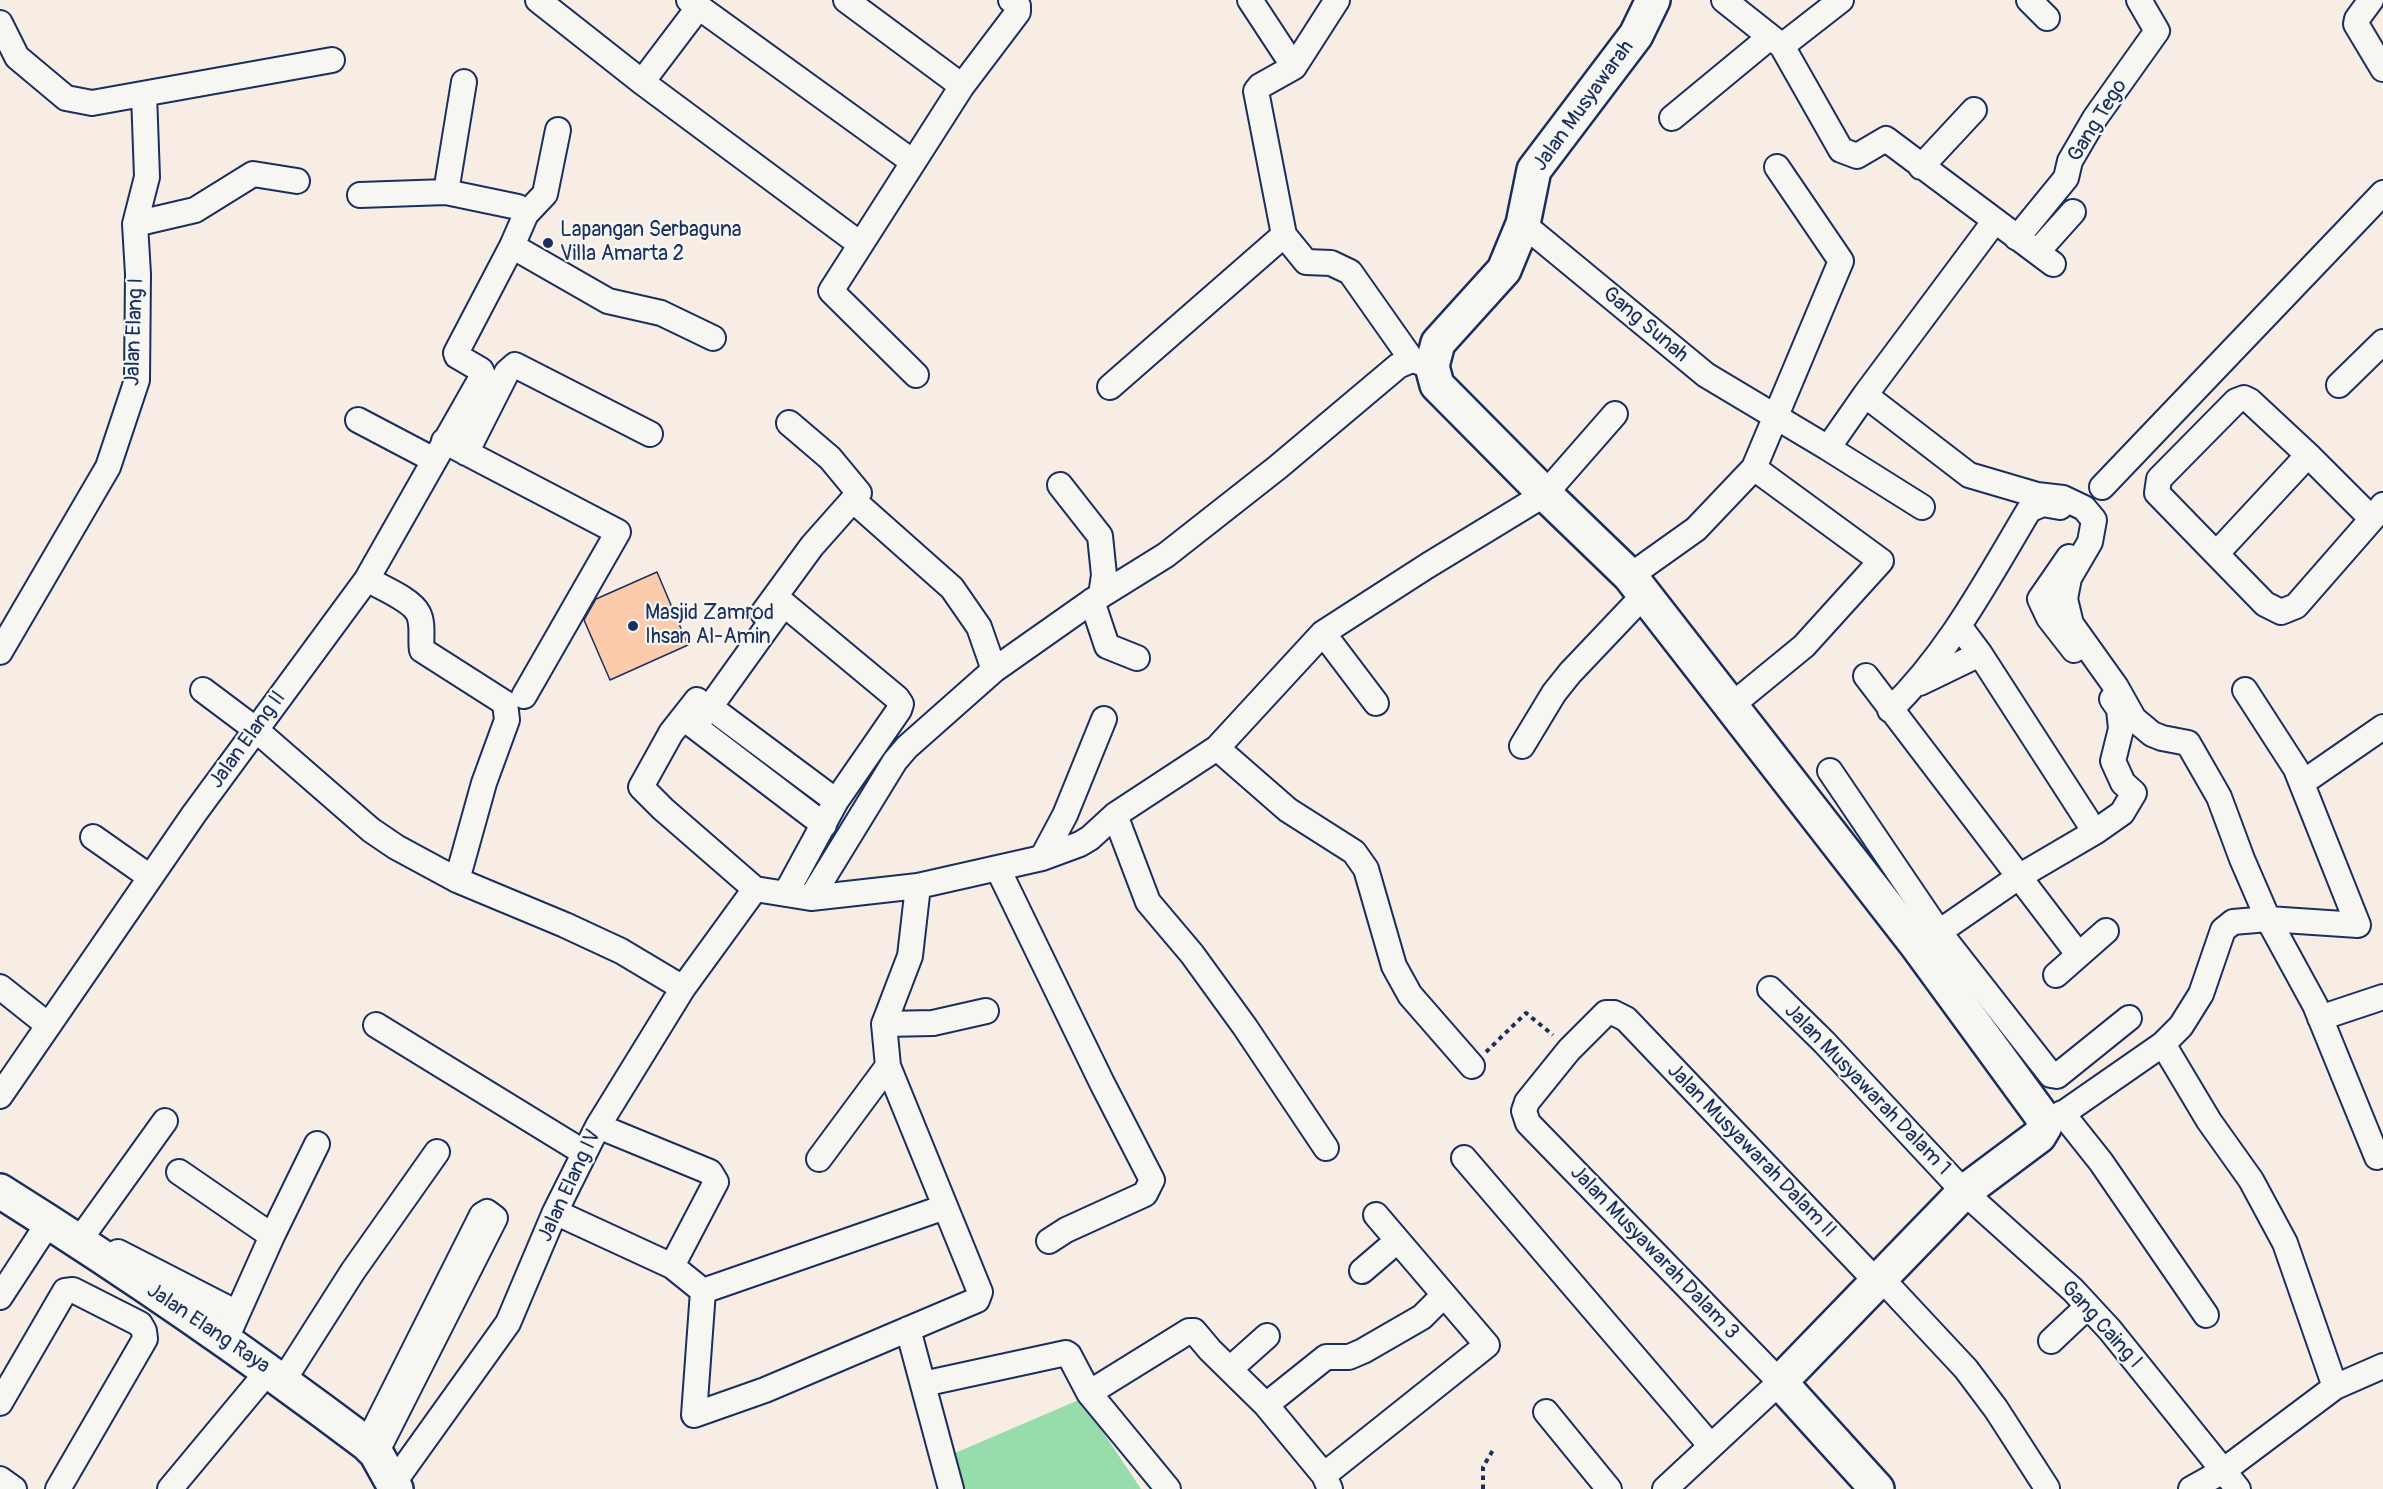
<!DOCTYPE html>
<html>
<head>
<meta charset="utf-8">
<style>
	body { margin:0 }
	canvas { display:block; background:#f7ede4 }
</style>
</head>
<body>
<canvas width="2383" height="1489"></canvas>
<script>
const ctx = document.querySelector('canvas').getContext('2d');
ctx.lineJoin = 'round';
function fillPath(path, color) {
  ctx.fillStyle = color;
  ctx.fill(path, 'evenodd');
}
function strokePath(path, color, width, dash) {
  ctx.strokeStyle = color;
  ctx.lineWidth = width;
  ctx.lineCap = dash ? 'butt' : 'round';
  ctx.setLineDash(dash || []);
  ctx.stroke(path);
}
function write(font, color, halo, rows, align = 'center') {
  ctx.font = font + ' Pangolin,sans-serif';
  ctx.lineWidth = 4.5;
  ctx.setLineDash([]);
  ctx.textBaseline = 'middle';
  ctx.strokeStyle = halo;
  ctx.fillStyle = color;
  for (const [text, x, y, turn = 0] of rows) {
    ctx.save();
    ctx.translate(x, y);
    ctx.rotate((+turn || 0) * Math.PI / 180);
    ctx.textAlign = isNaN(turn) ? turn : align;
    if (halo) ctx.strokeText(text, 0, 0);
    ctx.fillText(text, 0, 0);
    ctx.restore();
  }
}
fillPath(new Path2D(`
	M1081,1399L1141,1489H956L948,1456Z`), '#97ddab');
const building = new Path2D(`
	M657,572L688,645L610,680L584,620L596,599Z`);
fillPath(building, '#fccbab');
strokePath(building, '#1b2f5e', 1.5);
const street = new Path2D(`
	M538,0L642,82L860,244
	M689,0L913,162
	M846,0L962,86
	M1250,0L1294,67
	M1337,0L1294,67L1260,86L1256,91L1284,235L1306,262L1331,263L1350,272L1412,360
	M1724,0L1782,46L1841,150L1857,156L1886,139L2053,264
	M2029,0L2047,18
	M2371,0L2357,19L2356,24L2383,69
	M0,23L17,57L66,98L92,103L332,60
	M1782,46L1841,0
	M642,82L698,8
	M1672,118L1770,37
	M1921,167L1974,110
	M446,192L464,82
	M360,195L446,192L518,207L526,214
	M135,224L195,210L253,174L297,181
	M1523,224L1706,375L1828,448
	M2017,238L2066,178L2070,161L2095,118L2157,31L2139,0
	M512,246L608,301L661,313L713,338
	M2038,251L2073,212
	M916,375L831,291L962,86L1018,12V6L1011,0
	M2339,385L2383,342
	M1110,387L1284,235
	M1865,395L1969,475L2037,495L2063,498L2084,508L2094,520L2090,542L2069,578L2065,599L2071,624L2116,687L2134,719L2152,734L2162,738L2188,743L2219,797L2242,859L2268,919L2315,1005L2377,1157
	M358,420L434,460
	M444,441L618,532L524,696
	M466,453L507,372L515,365L650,434
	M1060,485L1100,536L1104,575L1101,595
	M2102,487L2383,193
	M854,501L952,588L979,627L994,670
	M1922,507L1828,448L1865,395L1994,222
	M2372,519L2308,455L2250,401L2244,398L2236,401L2159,479L2157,493L2265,604L2281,612L2296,606L2372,519L2383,505
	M2217,553L2308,455
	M2069,557L2040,599L2049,618L2074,650
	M1630,576L1696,529L1754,468L1841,261L1777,167
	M367,579C380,587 411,599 418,613C424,624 420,639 422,650L505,703L507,720L484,783L457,880
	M1092,601L1107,646L1137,658
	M763,613L812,546L859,493L830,458L789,423
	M1959,626L1980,654L2095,832
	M1323,633L1376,703
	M0,652L108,467L137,380L138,274L135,224L147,177L144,94
	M1866,676L2078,954
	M1920,683L1980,654
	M203,690L255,729L371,830L396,847L457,880L565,925L621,951L683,988
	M697,700L671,733L641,787L663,809L755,889
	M1732,705L1804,646L1881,561L1754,468
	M710,707L836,801
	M1890,710C1949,653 1987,580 2029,510L2043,504L2060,507
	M1522,746L1554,693L1570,673L1644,595
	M1217,748L1288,810L1354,852L1366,869L1394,966L1410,995L1472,1066
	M1830,771L1939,932L2051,1075L2057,1076L2129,1018
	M2302,783L2383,727
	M1115,815L1148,902L1192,954L1245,1027L1326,1148
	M93,837L150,877
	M1042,858L1065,815L1104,719
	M998,869L1102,1083L1152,1180L1145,1194L1066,1230L1049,1241
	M755,889L811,898L918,886L1042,858L1080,844L1090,838L1115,815L1217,748L1323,633L1427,566L1545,494L1615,414
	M786,893L836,801L899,710L901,704L897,698L784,604L710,707L694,726L824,825
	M811,898L895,761L907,747L994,670L1092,601L1166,555L1278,467L1398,366L1412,360L1432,366
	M1916,944L1927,935L1939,932L2020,876L2095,832L2122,813L2134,793L2123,783L2113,761L2121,729L2119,709L2112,699
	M2056,975L2106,931
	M0,987L48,1025
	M1770,989L1824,1042L1964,1192L2073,1290L2110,1330L2238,1489
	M2320,1018L2383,997
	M884,1024L933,1023L986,1011
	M376,1025L583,1152
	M2163,1044L2209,1121L2251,1180L2285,1243L2335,1387
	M0,1096L194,814L367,579L483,375L481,370L457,356L456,353L512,246L526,214L545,194L558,130
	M2062,1113L2101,1162L2206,1315
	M598,1126L710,1172L716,1182L672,1266
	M2045,1126L2163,1044L2181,1026L2201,994L2223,930L2233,922L2268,919L2358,925L2296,769L2245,690
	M1464,1158L1710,1445
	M819,1159L888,1066L884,1024L910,956L918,886
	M179,1172L272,1236
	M555,1212L672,1266L703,1291
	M80,1242L86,1231L165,1121
	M118,1252L237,1313
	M1362,1271L1397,1241
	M1881,1278L1966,1369L1996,1409L2047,1488
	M703,1291L694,1415L765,1390L977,1300L980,1292L888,1066
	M703,1291L945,1207
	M0,1297L49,1222
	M908,1329L951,1489
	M225,1341L272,1236L317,1144
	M2051,1341L2088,1306
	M1230,1369L1267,1336
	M283,1381L353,1271L437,1152
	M923,1384L1066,1353L1069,1355L1089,1393L1168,1489
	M1089,1393L1189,1331H1194L1210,1350L1266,1405L1324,1475L1330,1489
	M0,1403L65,1291L73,1290L140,1324L144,1331L145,1339L58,1489
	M1266,1405L1326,1357H1349L1363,1351L1422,1317L1444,1295
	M1546,1412L1609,1489
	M367,1444L482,1215L487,1212L495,1218L376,1453
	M1324,1475L1487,1345L1376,1215
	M0,1479L14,1489
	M392,1485L508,1323L555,1212L598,1126L683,988L755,889
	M170,1489L269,1370
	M1665,1489L1780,1382L1528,1123L1524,1111L1527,1102L1569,1050L1606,1013H1614L1626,1019L1877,1282
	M2191,1489L2223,1471L2335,1387L2383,1366`);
const secondary = new Path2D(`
	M1653,0L1636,35L1534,170L1523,224L1504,270L1438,343L1432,366L1437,385L1545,494L1630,576L1916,944L2041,1115L2045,1126L2039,1136L1964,1192L1780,1382L1877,1489
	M0,1191C126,1270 249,1355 367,1444L376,1453L396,1489`);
strokePath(street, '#1b2f5e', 28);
strokePath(secondary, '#1b2f5e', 38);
strokePath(new Path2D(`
	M1486,1052L1526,1013L1553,1035
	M1483,1489V1467L1493,1450`), '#1b2f5e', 4, [4.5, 4.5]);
strokePath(street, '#f6f6f2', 24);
strokePath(secondary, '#f6f6f2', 33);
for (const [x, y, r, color] of [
	[548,243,6,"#1b2f5e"],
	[633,626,6,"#1b2f5e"]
]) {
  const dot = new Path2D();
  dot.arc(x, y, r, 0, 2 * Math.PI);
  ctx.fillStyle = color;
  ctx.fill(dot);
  strokePath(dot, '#f6f6f2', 2);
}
write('21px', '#1b2f5e', '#f6f6f2', [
	["Jalan Musyawarah",1584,106,-54],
	["Gang Tego",2098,121,-58],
	["Gang Sunah",1645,325,40],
	["Jalan Elang I",135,332,-88],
	["Jalan Elang II",248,740,-54],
	["Jalan Musyawarah Dalam 1",1867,1090,46],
	["Jalan Musyawarah Dalam II",1751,1151,46],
	["Jalan Elang IV",570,1186,-65],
	["Jalan Musyawarah Dalam 3",1654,1253,46],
	["Gang Caing I",2101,1325,48],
	["Jalan Elang Raya",208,1329,34]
]);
write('21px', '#1b2f5e', '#f6f6f2', [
	["Lapangan Serbaguna",560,231],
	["Villa Amarta 2",560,255],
	["Masjid Zamrod",645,614],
	["Ihsan Al-Amin",645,638]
], 'left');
</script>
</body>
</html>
